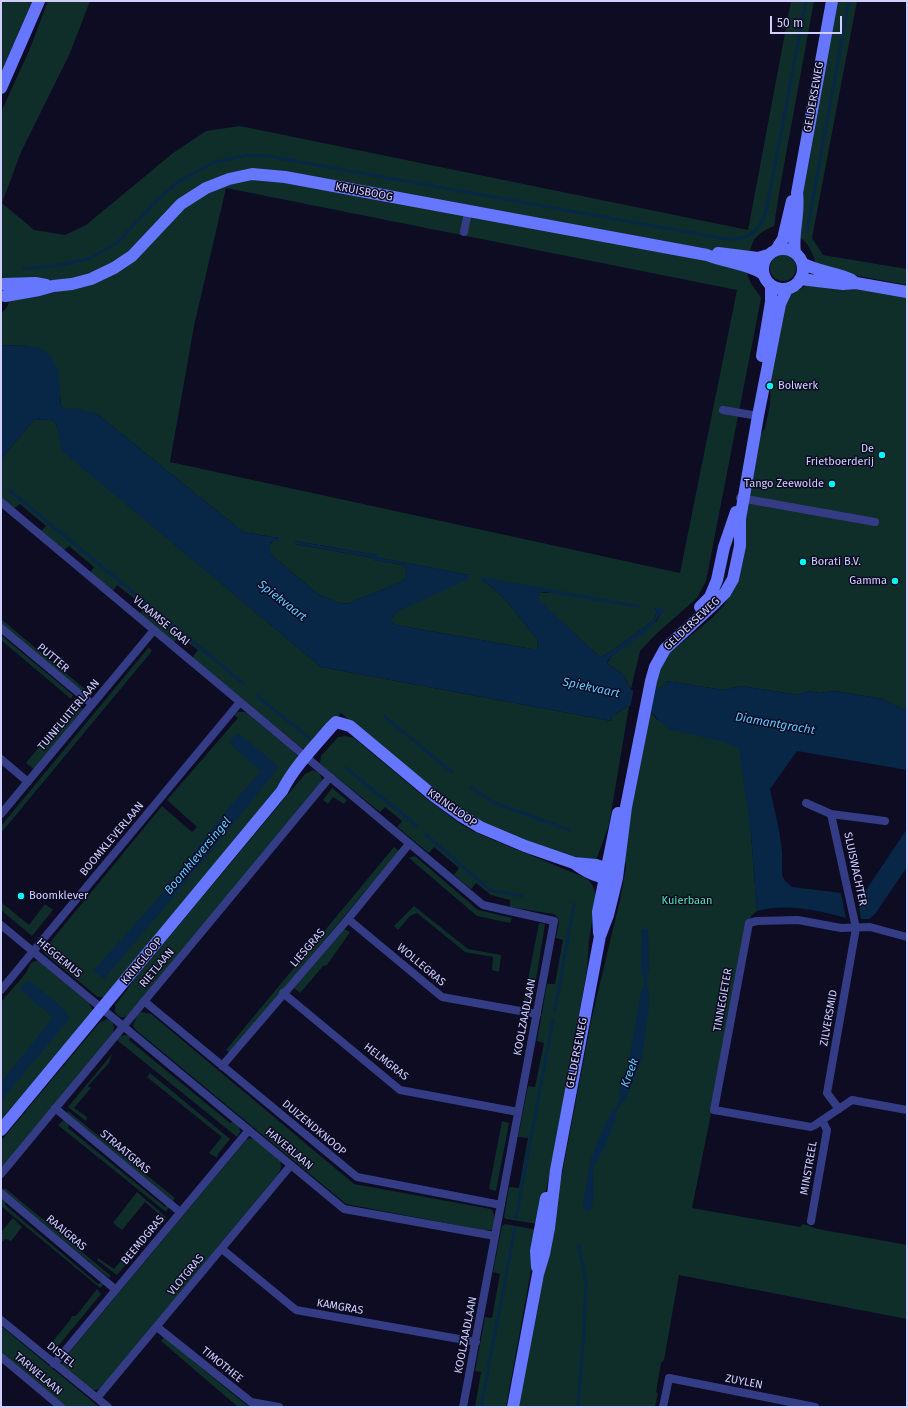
<!DOCTYPE html>
<html>
<head>
<meta charset="utf-8">
<style>
	body { margin:0 }
	#map { position:relative; width:908px; height:1408px; overflow:hidden; background:#0d0c23; font-family:"Fira Sans",sans-serif }
	canvas { display:block }
	.frame { position:absolute; inset:0; border:2px solid #cfd0ff; pointer-events:none }
	.scale { position:absolute; left:770px; top:16px; width:72px; height:18px; box-sizing:border-box; border:2px solid #cfd0ff; border-top:0; padding-left:5px; font-size:12px; line-height:14px; white-space:nowrap; color:#cfd0ff; -webkit-text-stroke:3px #0d0c23; paint-order:stroke }
</style>
</head>
<body>
<div id="map">
<canvas width="908" height="1408"></canvas>
<div class="frame"></div>
<div class="scale">50 m</div>
</div>
<script>
const ctx = document.querySelector('canvas').getContext('2d');
ctx.lineJoin = 'round';
function fillPath(path, color) {
  ctx.fillStyle = color;
  ctx.fill(path, 'evenodd');
}
function strokePath(path, color, width, dash) {
  ctx.strokeStyle = color;
  ctx.lineWidth = width;
  ctx.lineCap = dash ? 'butt' : 'round';
  ctx.setLineDash(dash || []);
  ctx.stroke(path);
}
function write(font, color, halo, rows, align = 'center') {
  ctx.font = font + ' "Fira Sans",sans-serif';
  ctx.lineWidth = 3;
  ctx.setLineDash([]);
  ctx.textBaseline = 'middle';
  ctx.strokeStyle = halo;
  ctx.fillStyle = color;
  for (const [text, x, y, turn = 0] of rows) {
    ctx.save();
    ctx.translate(x, y);
    ctx.rotate((+turn || 0) * Math.PI / 180);
    ctx.textAlign = isNaN(turn) ? turn : align;
    if (halo) ctx.strokeText(text, 0, 0);
    ctx.fillText(text, 0, 0);
    ctx.restore();
  }
}
fillPath(new Path2D(`
	M1,1H32L1,74Z
	M48,1H90L70,53L21,152L2,203L34,230L65,235L86,225L173,153L206,131L240,126L748,230L791,1H814L780,187L774,226C767,229 759,233 754,240C750,247 746,268 748,276C750,284 757,291 761,298L706,581L697,598L655,635L640,651L631,689L624,675L607,663L612,656L657,621L661,613L657,611L653,620L646,626L607,654L600,657L538,600V596L540,593H551L481,580C501,590 522,621 537,639L538,647L536,649H532L396,625L392,622V618L396,612L469,575L375,557L377,555L295,541V544L373,558L374,560L403,565L407,570L406,578L399,583L347,604L336,602L318,594L270,554V544L273,541H279V538L243,532L97,414L66,410L61,406L59,382L27,346L1,345V313C13,305 9,293 7,281L1,276V112L29,51ZM226,188L737,290L680,573L170,462L194,326Z
	M837,1H857L812,238L823,255L907,269V285L837,272L816,265C813,253 809,243 798,236L801,197Z
	M770 268a13 13 0 1 1 26 0a13 13 0 1 1-26 0Z
	M808,283L859,288L907,296V710L900,708L883,699L834,691L820,693L807,691L799,695L741,686L724,690L666,681L665,685L651,693L658,662L711,619L725,604L734,586L743,522L760,435L765,428L770,405L771,374L786,295L801,289Z
	M51,419L56,424L63,451L321,667L611,721L612,716L629,706L609,825L596,860H587L560,853L502,832L478,821L442,798L341,713L306,749L302,748L192,658L198,650L180,637L174,642L139,614L145,607L117,585L113,591L90,573L94,567L69,546L64,550L41,531L46,526L20,504L13,509L1,499V459L34,420Z
	M1,619L85,689L82,691L1,624Z
	M1,635L73,695L71,699L1,640Z
	M149,647L152,651L1,833V826Z
	M75,703L83,709L34,769L26,763Z
	M648,710L658,720L748,746L751,834L757,911L751,916L692,1208L800,1227L803,1224L818,1229L907,1245V1319L679,1275L664,1360L661,1363L656,1392L658,1393L655,1407H518L591,1021L620,900L626,867L623,846Z
	M238,712H245L248,714L296,754L298,757L290,773L104,997H98L45,954L42,949L44,945L47,946L162,806L192,832L197,827L167,800L238,718L234,715Z
	M346,736L354,738L428,800L462,825L479,834L586,878C592,883 594,887 596,895L589,940L587,970L550,1173L538,1224L506,1219L504,1217L509,1187L519,1188L528,1138L518,1137L528,1086L535,1087L544,1043L537,1041L547,984H555L563,940L556,938C557,929 563,918 553,914L510,907V900L491,895L476,883L471,889L454,875L459,868L434,847L429,853L397,827L402,821L385,807L380,812L326,769L320,763L321,756L338,737Z
	M313,770L319,773L322,779L320,785L130,1013L125,1017H120L115,1012V1005L127,990L134,979L305,774Z
	M332,788L347,800L344,804L333,797L328,804L323,800Z
	M394,847L399,851L230,1053L226,1050Z
	M415,856L478,910L512,918L510,923L477,916L409,858Z
	M1,902L29,925L45,904L53,910L32,936L1,910Z
	M414,906L468,949L501,955L499,972L492,970L493,957L465,952L417,913L410,916L398,930L394,926Z
	M539,923L545,924L533,999L531,1000H524Z
	M344,929L350,932L327,965L323,966L300,993L294,988Z
	M38,960L89,1003L93,1010L81,1024L64,1048L1,1123V1002L26,973L31,963Z
	M141,1012L151,1014L354,1184L491,1209C496,1216 496,1223 492,1230H483L346,1204L136,1030L133,1026L137,1016Z
	M107,1019L112,1021L114,1027L113,1034L1,1168V1141L99,1023Z
	M127,1035L131,1036L129,1040L230,1123L233,1121L239,1126L240,1132L237,1137L117,1040L120,1036Z
	M112,1054L109,1063L88,1086L91,1088L74,1108L87,1117L86,1121L68,1107Z
	M150,1073L230,1139L218,1154L217,1158L209,1153L222,1137L147,1077Z
	M68,1111L175,1198L173,1201L67,1113Z
	M64,1120L69,1124L68,1128L165,1207L167,1205L169,1207L166,1212L58,1125Z
	M502,1121L509,1123L496,1191L489,1189Z
	M250,1138L254,1139L280,1161C282,1166 281,1169 278,1174L101,1388L97,1390H92L62,1365L63,1360L246,1140Z
	M5,1188L111,1276L109,1278L3,1190Z
	M137,1192L166,1217L117,1275L97,1260L98,1258L114,1269L160,1215L145,1202L122,1230L113,1223Z
	M1,1197L6,1202L5,1205L98,1284L102,1282L104,1284L100,1288L1,1206Z
	M13,1218L22,1227L11,1241L6,1239L1,1242V1232Z
	M505,1224L537,1230L530,1276L506,1407H475L481,1372L475,1371L485,1317L492,1318L500,1274L493,1272L502,1226Z
	M97,1289L101,1294L54,1351L49,1346L70,1320L72,1316H76Z
	M1,1326L99,1407H66L1,1353Z
	M164,1337L239,1399L249,1407H238L161,1341Z`), '#0f2e29');
fillPath(new Path2D(`
	M1,345C12,346 32,345 42,349C62,359 59,387 61,406L66,410L73,407L97,414L243,532L279,538V541H273L270,543V554L318,594L336,602L347,604L399,583L406,578L407,570L403,565L373,560V558L295,544V541L378,555L376,557L469,575V579L396,612L392,618V622L396,625L532,649H536L538,647L537,639C522,621 501,590 481,580V577L639,605L640,608L545,592L540,593L538,596L539,600L600,657L607,654L646,626L653,620L657,611L654,610L655,607L663,609L665,611C659,614 657,620 653,625C640,639 622,647 608,660L607,663L624,675L631,690L651,693L665,685L666,681L724,690L741,686L799,695L807,691L820,693L834,691L883,699L900,708L907,710V770L797,751L770,789L779,830L782,852V875L785,881L792,887L841,893L846,918C818,910 785,903 757,911L751,834L739,749L724,742L668,729L648,709L629,706L612,716L611,721L321,667L62,451L56,424L51,419L34,420L1,459Z
	M236,734L241,735L276,764L278,767L277,770L177,893L104,979L93,971L158,898L229,807L261,771L232,746L230,742Z
	M907,829V867L875,914L869,919H861L858,902Z
	M642,929H648L649,970L647,974V983L649,991V1006L642,1059L626,1100L621,1103L616,1113V1118L606,1144L593,1168L594,1194L592,1208L588,1211L582,1209L591,1158L611,1111L615,1109L620,1100L619,1093L628,1065L641,992L644,986V978L641,974Z
	M27,981H30L62,1007L70,1018L1,1101V1082L51,1020V1016L23,992L20,988Z`), '#082746');
fillPath(new Path2D(`
	M634,688L651,691L647,711L630,708Z`), '#0d0c23');
strokePath(new Path2D(`
	M807,231L849,1
	M23,269L61,265L91,258L118,242L156,201L178,182L212,163L248,155L267,156L726,239C750,240 757,233 766,212L806,1
	M9,490L243,683
	M257,696L309,738
	M385,717L452,772
	M346,768L417,826
	M471,787L491,801L506,807L569,830
	M425,834L490,890L522,896
	M555,1010L574,904
	M516,1218L553,1020
	M481,1407L515,1228
	M578,1407L584,1330L586,1285L579,1246`), '#082746', 3);
strokePath(new Path2D(`
	M464,232L468,212
	M723,410L758,416
	M740,498L875,522
	M1,502L483,905L554,921L463,1407
	M1,628L92,704
	M1,759L28,782
	M806,803L831,814
	M1,814L154,630
	M348,919L442,997L537,1014
	M1,925L344,1209L495,1236
	M907,937L870,927L841,928L798,920L757,921L749,923L714,1110L811,1127L815,1125L852,1100L907,1110
	M1,990L240,702
	M283,993L400,1090L518,1112
	M144,1001L357,1177L501,1205
	M222,1066L348,919L409,844
	M55,1108L180,1212
	M839,1109L827,1093L856,928L831,814L885,821
	M1,1174L330,777
	M1,1193L116,1290
	M811,1221L827,1130L822,1120
	M222,1249L296,1310L476,1342
	M1,1320L108,1407
	M157,1327L251,1402L279,1407
	M1,1357L61,1407
	M54,1364L249,1130
	M97,1398L291,1165
	M663,1407L669,1378L815,1407`), '#343c85', 8);
strokePath(new Path2D(`
	M1,88L39,1
	M763 269a20 20 0 1 1 40 0a20 20 0 1 1-40 0Z
	M776,250L783,239L792,201
	M718,253L758,258L768,255
	M795,253C792,233 800,213 797,193L832,1
	M802,263C818,272 836,272 852,280
	M800,279L843,284L856,283L907,292
	M3,284L35,283L46,285
	M5,296L39,290L53,286L72,284L91,279L114,268L132,256L181,204L206,188L229,179L252,174L285,177L707,255C724,262 749,264 763,274
	M762,356L771,302V285
	M700,607L710,597L717,580L724,547L736,512
	M599,933L598,912L618,813
	M1,1130L282,791C294,767 314,747 331,727L336,722L350,726L435,797L460,815L480,827L525,846L574,863L596,865L607,869L617,878C599,879 588,873 574,863
	M537,1267L536,1251L546,1198
	M513,1407L538,1274L544,1254L549,1228L556,1170L600,936L608,915L617,878L626,807L651,681L655,667L665,649L714,604L725,593L733,579L740,546V519L758,416L780,304L787,289`), '#6676ff', 12);
for (const [x, y, r, color] of [
	[770,386,4,"#00faf2"],
	[882,455,4,"#00faf2"],
	[832,484,4,"#00faf2"],
	[803,562,4,"#00faf2"],
	[895,581,4,"#00faf2"],
	[21,896,4,"#00faf2"]
]) {
  const dot = new Path2D();
  dot.arc(x, y, r, 0, 2 * Math.PI);
  ctx.fillStyle = color;
  ctx.fill(dot);
  strokePath(dot, '#0d0c23', 1.5);
}
write('11px', '#cfd0ff', '#0d0c23', [
	["GELDERSEWEG",814,97,-80],
	["KRUISBOOG",364,192,11],
	["VLAAMSE GAAI",161,621,40],
	["GELDERSEWEG",692,624,-43],
	["PUTTER",53,658,40],
	["TUINFLUITERLAAN",69,715,-50],
	["KRINGLOOP",452,808,35],
	["BOOMKLEVERLAAN",112,839,-50],
	["SLUISWACHTER",855,869,78],
	["LIESGRAS",308,948,-49],
	["HEGGEMUS",59,958,40],
	["KRINGLOOP",142,961,-50],
	["WOLLEGRAS",421,965,40],
	["RIETLAAN",157,968,-50],
	["TINNEGIETER",723,1000,-80],
	["KOOLZAADLAAN",525,1017,-79],
	["ZILVERSMID",829,1018,-80],
	["GELDERSEWEG",577,1053,-79],
	["HELMGRAS",386,1062,38],
	["DUIZENDKNOOP",314,1128,40],
	["HAVERLAAN",289,1149,40],
	["STRAATGRAS",125,1152,40],
	["MINSTREEL",809,1168,-80],
	["RAAIGRAS",66,1233,40],
	["BEEMDGRAS",143,1240,-50],
	["VLOTGRAS",186,1275,-50],
	["KAMGRAS",340,1307,10],
	["KOOLZAADLAAN",466,1335,-79],
	["DISTEL",61,1355,39],
	["TIMOTHEE",222,1365,39],
	["TARWELAAN",38,1374,40],
	["ZUYLEN",744,1382,11]
]);
write('11px', '#cfd0ff', '#0d0c23', [
	["Bolwerk",778,386],
	["De",874,449,"right"],
	["Frietboerderij",874,462,"right"],
	["Tango Zeewolde",824,484,"right"],
	["Borati B.V.",811,562],
	["Gamma",887,581,"right"],
	["Boomklever",29,896]
], 'left');
write('11px', '#53e7ae', '#0d0c23', [
	["Kuierbaan",687,901]
]);
write('italic 12px', '#5dc9ff', '#0d0c23', [
	["Spiekvaart",282,601,38],
	["Spiekvaart",591,688,12],
	["Diamantgracht",775,724,10],
	["Boomkleversingel",198,856,-50],
	["Kreek",630,1073,-70]
]);
</script>
</body>
</html>
